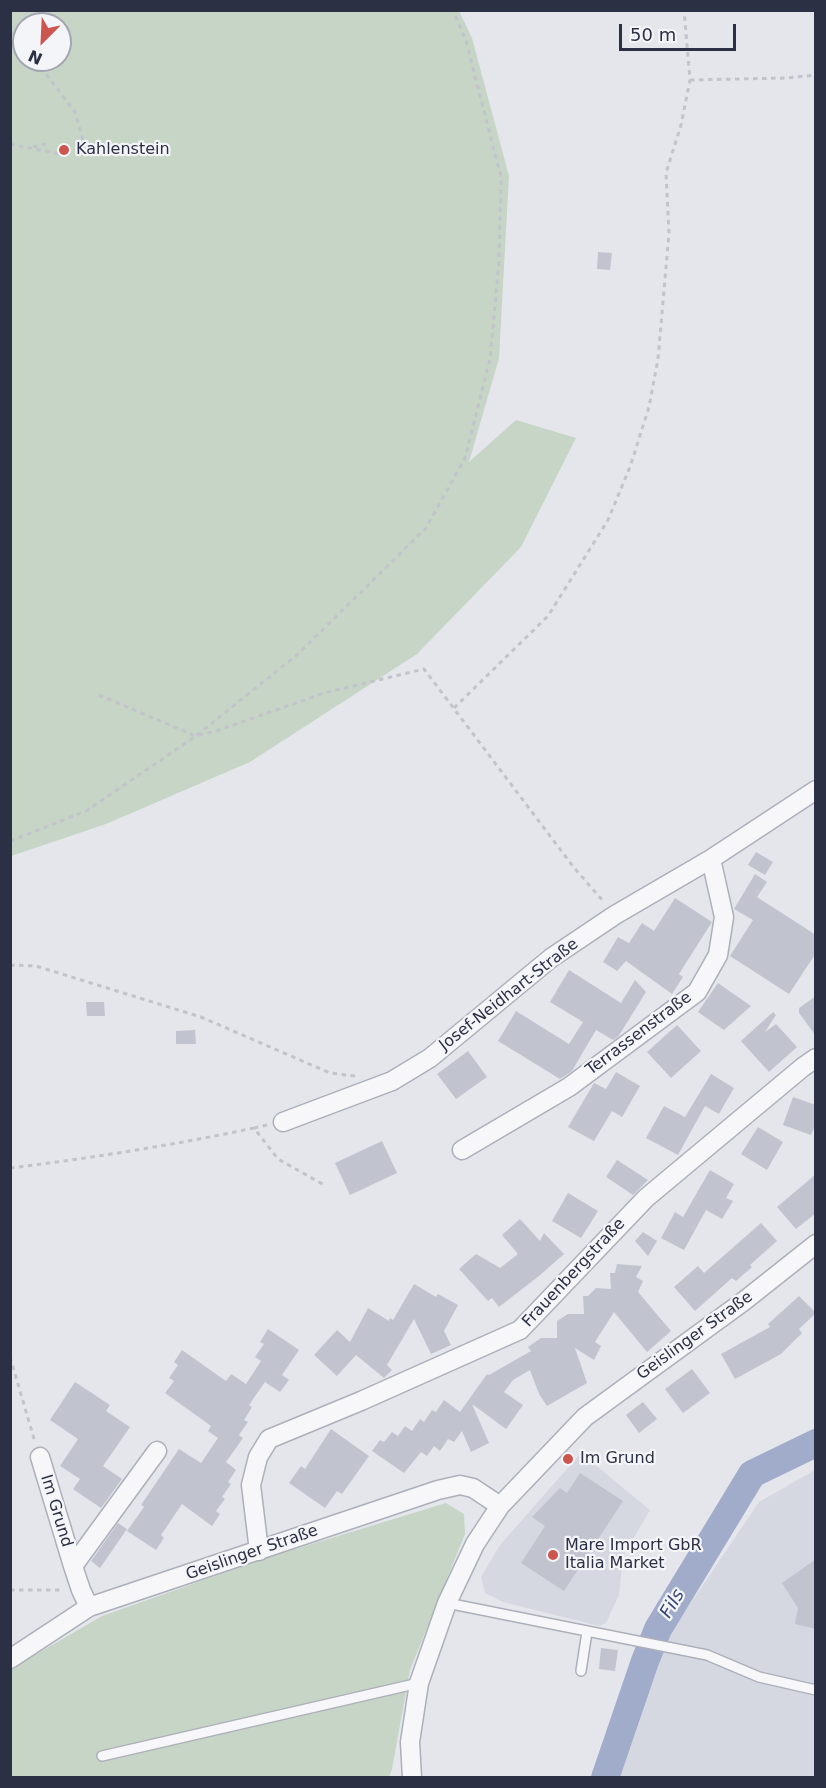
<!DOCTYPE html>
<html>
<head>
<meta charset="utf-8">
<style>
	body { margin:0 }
	#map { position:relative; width:826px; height:1788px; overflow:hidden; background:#e4e6ec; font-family:"DejaVu Sans",sans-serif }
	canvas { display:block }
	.frame { position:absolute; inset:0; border:12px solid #2c3044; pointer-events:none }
	.north { position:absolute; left:12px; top:12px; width:60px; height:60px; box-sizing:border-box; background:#f4f5f9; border:2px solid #a4a6b1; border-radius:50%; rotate:204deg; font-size:16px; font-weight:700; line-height:24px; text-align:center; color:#2c3044 }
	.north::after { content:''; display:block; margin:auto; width:21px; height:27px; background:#cc554e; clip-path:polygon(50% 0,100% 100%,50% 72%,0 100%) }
	.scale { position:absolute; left:619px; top:24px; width:117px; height:27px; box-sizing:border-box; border:3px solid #2c3044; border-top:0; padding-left:8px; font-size:18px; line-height:21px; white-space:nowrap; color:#2c3044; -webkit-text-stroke:4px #f4f5f9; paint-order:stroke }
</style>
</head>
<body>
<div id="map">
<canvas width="826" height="1788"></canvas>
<div class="frame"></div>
<div class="north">N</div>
<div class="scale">50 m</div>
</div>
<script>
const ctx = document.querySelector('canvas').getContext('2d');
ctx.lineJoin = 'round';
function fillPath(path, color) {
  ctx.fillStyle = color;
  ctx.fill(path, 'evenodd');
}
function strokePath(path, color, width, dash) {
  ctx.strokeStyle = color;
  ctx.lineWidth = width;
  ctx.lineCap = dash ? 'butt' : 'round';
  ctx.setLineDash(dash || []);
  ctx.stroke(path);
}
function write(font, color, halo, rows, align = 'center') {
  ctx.font = font + ' "DejaVu Sans",sans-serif';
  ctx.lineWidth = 4.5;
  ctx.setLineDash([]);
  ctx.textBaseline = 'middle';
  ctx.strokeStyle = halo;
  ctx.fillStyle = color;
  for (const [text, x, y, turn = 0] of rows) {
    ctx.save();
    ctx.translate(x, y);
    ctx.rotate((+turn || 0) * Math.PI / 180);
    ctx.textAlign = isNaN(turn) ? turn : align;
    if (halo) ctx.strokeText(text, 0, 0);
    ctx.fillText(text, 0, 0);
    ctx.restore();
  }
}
fillPath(new Path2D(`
	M581,1453L650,1510L623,1556L619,1595L606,1623L599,1626L503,1602L485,1593L481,1577L500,1545Z
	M815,1470V1776L796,1778H611L657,1653L759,1502Z`), '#d6d8e1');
fillPath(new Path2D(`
	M10,11H459L472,38L509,176L499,358L469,462L516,420L576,438L521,547L417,654L250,762L106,824L11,856ZM24,24H60V60H24Z
	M446,1503L464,1514L465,1534L410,1670L392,1769L389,1777L11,1778V1670L16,1666L102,1616L263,1559Z`), '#c6d5c6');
strokePath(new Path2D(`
	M605,1778L645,1661L658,1629L752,1474L816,1443`), '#a1acca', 28);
fillPath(new Path2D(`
	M598,252L612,253L610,270L597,269Z
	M756,852L773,862L765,875L748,865Z
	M755,874L767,882L757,897L816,935V953L789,994L730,956L753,920L734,909Z
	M675,898L712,922L679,974L683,977L672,994L626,961L617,971L603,962L618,937L629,943L642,923L654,931Z
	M569,970L621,1003L635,980L646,992L618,1037L613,1040L596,1030L572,1071L560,1079L498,1041L516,1011L569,1044L583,1022L550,1002Z
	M718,983L751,1006L724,1030L698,1012Z
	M816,996V1036L799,1013V1008Z
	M86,1002H104L105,1016H87Z
	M773,1012L776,1015L765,1032L776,1024L797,1047L769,1072L741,1041Z
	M677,1025L701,1051L671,1078L647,1052Z
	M195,1030L196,1044H176V1031Z
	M468,1051L487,1077L456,1099L437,1074Z
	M616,1072L640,1086L622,1117L612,1111L594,1141L568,1127L594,1083L606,1089Z
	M711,1074L734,1088L719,1114L705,1106L678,1155L646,1138L664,1106L685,1117Z
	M793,1097L816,1105V1123L811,1135L783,1125Z
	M758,1127L783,1142L767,1170L741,1154Z
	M382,1141L397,1173L350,1195L335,1163Z
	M617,1160L648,1180L633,1195L606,1177Z
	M710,1170L734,1184L726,1198L733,1201L722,1219L706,1210L684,1250L661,1238L675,1212L683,1217Z
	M816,1174V1213L796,1229L777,1207Z
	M568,1193L598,1211L581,1238L552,1221Z
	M520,1219L540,1241L544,1233L564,1254L539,1276L499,1307L492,1298L488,1301L459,1269L476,1254L500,1268L518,1254L502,1235Z
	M761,1223L777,1241L750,1265L752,1267L736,1281L732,1278L695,1311L674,1287L698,1266L704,1273Z
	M643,1232L657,1241L648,1256L635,1241Z
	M617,1264L642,1266L636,1277L643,1281L638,1292L671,1331L647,1352L614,1312L595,1342L601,1346L594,1360L575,1348L587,1383L547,1406L539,1394L530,1370L513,1380L504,1392L523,1405L506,1429L472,1404L489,1443L471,1452L462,1431L454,1442L448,1439L440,1451L434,1446L427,1456L421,1452L404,1473L372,1451L380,1440L384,1442L392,1432L398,1436L405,1426L412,1431L420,1419L424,1422L432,1410L436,1412L444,1400L460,1412L487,1374L489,1375L531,1351L528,1347L541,1338H557V1321L568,1314H584L583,1296H588L596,1288L611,1289L610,1273H615Z
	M414,1284L436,1297L438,1294L458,1305L444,1331L451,1345L431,1354L414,1319L387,1365L392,1370L384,1378L356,1355L337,1376L314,1355L337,1330L350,1342L368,1308L389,1321L390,1318L393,1320Z
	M799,1296L816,1313L799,1329L802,1333L781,1354L735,1379L721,1354L770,1327L768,1324Z
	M268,1329L299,1350L282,1375L289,1380L280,1392L265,1382L249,1405L252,1407L244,1420L248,1422L239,1435L243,1438L226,1462L236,1470L228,1482L231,1484L222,1497L225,1499L216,1511L220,1514L212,1526L182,1504L161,1535L164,1538L156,1550L127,1531L144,1507L141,1505L179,1449L201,1463L218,1438L208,1431L211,1426L165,1393L174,1381L169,1378L178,1365L174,1362L182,1350L226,1381L231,1374L246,1384L261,1361L255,1357L264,1344L260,1342Z
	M692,1369L710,1393L683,1413L665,1389Z
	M75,1382L110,1405L106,1411L130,1427L103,1466L122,1479L101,1508L73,1489L80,1479L60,1466L78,1439L50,1420Z
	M643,1402L657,1419L639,1433L626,1415Z
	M331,1429L369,1456L342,1494L337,1491L325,1508L289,1483L301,1466L305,1469Z
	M580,1473L623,1501L564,1591L521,1563L545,1526L532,1517L560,1488L567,1493Z
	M118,1523L127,1529L100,1568L91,1561Z
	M816,1559V1629L795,1624L798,1608L782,1583Z
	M601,1648L618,1650L615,1671L599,1669Z`), '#c1c4ce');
const service = new Path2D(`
	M447,1603L707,1655L759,1677L816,1690
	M581,1671L587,1632
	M102,1756L419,1683`);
const minor = new Path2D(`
	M283,1122L392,1081L430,1058L551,958L615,915L711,859L816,790
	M462,1150L569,1087L697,992L718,955L724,917L711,859
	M40,1457L73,1566
	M259,1551L251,1485L258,1457L269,1439L361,1401L520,1330L646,1198L803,1067L816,1058
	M89,1607L81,1590L73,1566L157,1451
	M10,1659L89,1607L438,1490L460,1485L473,1488L500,1506
	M412,1778L410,1742L419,1683L447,1603L475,1544L500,1506L585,1417L744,1301L816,1244`);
strokePath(service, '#adafba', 12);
strokePath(minor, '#adafba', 21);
strokePath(new Path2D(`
	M10,31L24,47
	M35,60L75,112L85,147
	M690,80L786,78L816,75
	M10,144L60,154
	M33,147L49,143
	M99,695L196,736L219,730L324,693L424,669L575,869L604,902
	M454,708L548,616L608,520L630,467L649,407L658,359L669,233L666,173L681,125L690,80L684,10
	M10,841L86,811L196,736L298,654L426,528L465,458L490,359L499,262L501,177L466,41L453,10
	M10,965L36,966L201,1017L330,1073L355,1076
	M267,1125L254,1128L278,1159L326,1186
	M10,1168C92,1158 174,1145 254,1128
	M10,1357L35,1442
	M10,1590H64`), '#c2c3cb', 3, [4.5, 4.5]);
strokePath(service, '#f7f7fa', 9);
strokePath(minor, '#f7f7fa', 18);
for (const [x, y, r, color] of [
	[64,150,6,"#cc554e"],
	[568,1459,6,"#cc554e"],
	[553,1555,6,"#cc554e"]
]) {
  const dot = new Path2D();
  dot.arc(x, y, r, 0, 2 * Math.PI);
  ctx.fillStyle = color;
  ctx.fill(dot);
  strokePath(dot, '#f4f5f9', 2);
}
write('16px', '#2c3044', '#f4f5f9', [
	["Kahlenstein",76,150],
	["Im Grund",580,1459],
	["Mare Import GbR",565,1546],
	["Italia Market",565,1564]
], 'left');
write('16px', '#2c3044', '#f4f5f9', [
	["Josef-Neidhart-Straße",509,995,-38],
	["Terrassenstraße",639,1034,-37],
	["Frauenbergstraße",574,1273,-47],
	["Geislinger Straße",695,1336,-36],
	["Im Grund",56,1511,73],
	["Geislinger Straße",252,1553,-19]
]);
write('italic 18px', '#374677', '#f4f5f9', [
	["Fils",673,1604,-59]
]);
</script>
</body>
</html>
